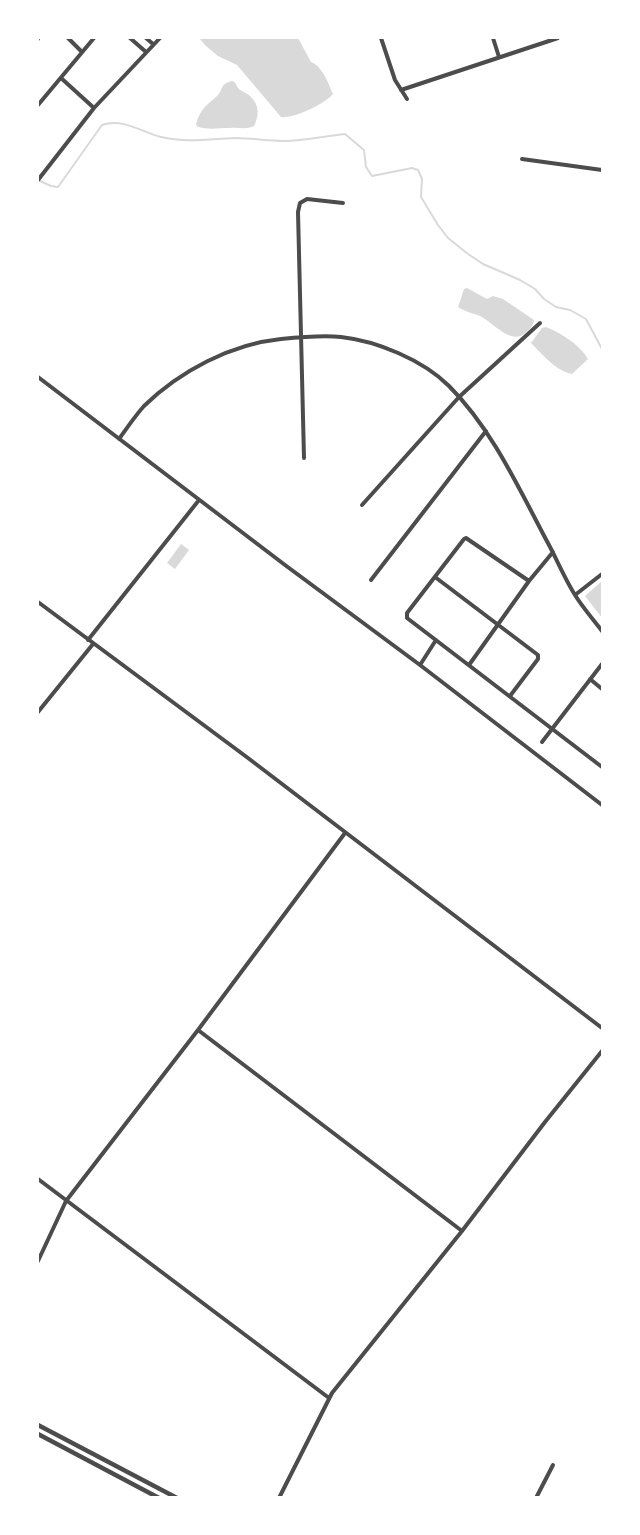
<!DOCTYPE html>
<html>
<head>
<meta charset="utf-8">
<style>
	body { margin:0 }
	#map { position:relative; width:640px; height:1535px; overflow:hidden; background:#fff; font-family:Manrope,sans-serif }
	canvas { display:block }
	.frame { position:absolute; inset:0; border:39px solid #fff; pointer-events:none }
</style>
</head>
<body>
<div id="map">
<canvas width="640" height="1535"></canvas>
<div class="frame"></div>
</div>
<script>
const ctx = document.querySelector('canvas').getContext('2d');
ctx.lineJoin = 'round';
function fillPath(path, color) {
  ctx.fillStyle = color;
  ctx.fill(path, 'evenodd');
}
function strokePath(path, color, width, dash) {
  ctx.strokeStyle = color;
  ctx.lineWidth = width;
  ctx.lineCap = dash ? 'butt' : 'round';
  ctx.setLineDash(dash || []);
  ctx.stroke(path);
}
fillPath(new Path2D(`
	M199,38H298L311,62C323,67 328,83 333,94C325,104 293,119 281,117L237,65L218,56L206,46Z
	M232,81C238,83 235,86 240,90C243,92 247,93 250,96C260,105 259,116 254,126C246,130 238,127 230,128C218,128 209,130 198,127L196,125C200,109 206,106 217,96C224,89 219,84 232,81Z
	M467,288L487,299L493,296L503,299L534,320C533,326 530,329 525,333C511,346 493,322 480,316C473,313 465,312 458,307L464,289Z
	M546,327C561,333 580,345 588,359L572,374C556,371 542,354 531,343L542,328Z
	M181,544L189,550L175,569L167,563Z
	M602,581V618L585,596Z`), '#d9d9d9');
strokePath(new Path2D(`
	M38,180L51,186L58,187L102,125C123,118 142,132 161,137C185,143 210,139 234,138C251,138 268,141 284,141C304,141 325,136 345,134L364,150L366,167L372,176L412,168L418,170L422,179L421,197L438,225L448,238L468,254L483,264L520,280L535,289L544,299L556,307L570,310L586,319L602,349`), '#d9d9d9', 2);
strokePath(new Path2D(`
	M68,38L82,52
	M130,38L146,52
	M146,38L153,44
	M381,38L395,80L407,99
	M493,38L499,57
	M38,39V38
	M61,78L94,108
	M401,90L558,38
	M38,105L94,38
	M522,159L602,170
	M38,180L94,108L160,38
	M38,377L285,565L420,665L602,805
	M119,439C127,428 135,416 144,406C180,371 231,344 281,339C301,337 321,335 341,337C377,341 423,360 449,386C493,430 520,491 549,545C558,562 565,579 575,595C583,608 593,619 602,631
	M304,458L298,212L300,203L307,199L343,203
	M362,505L459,397L540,323
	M435,577L538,655V659L510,696
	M371,580L486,431
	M529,581L466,538L464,539L407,613V618L602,767
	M575,595L602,574
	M38,602L248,758L602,1028
	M88,640L199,500
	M420,665L436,640
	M469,665L529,581L553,552
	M590,679L602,689
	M38,712L93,644
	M542,742L602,664
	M198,1030L462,1231
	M38,1179L329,1398
	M38,1261L66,1201L198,1030L345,833
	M279,1498L332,1393L462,1231L545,1122L602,1051
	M536,1498L553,1465`), '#4c4c4c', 4);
strokePath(new Path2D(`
	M38,1425L177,1498
	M38,1434L159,1498`), '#4c4c4c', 4.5);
</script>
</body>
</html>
